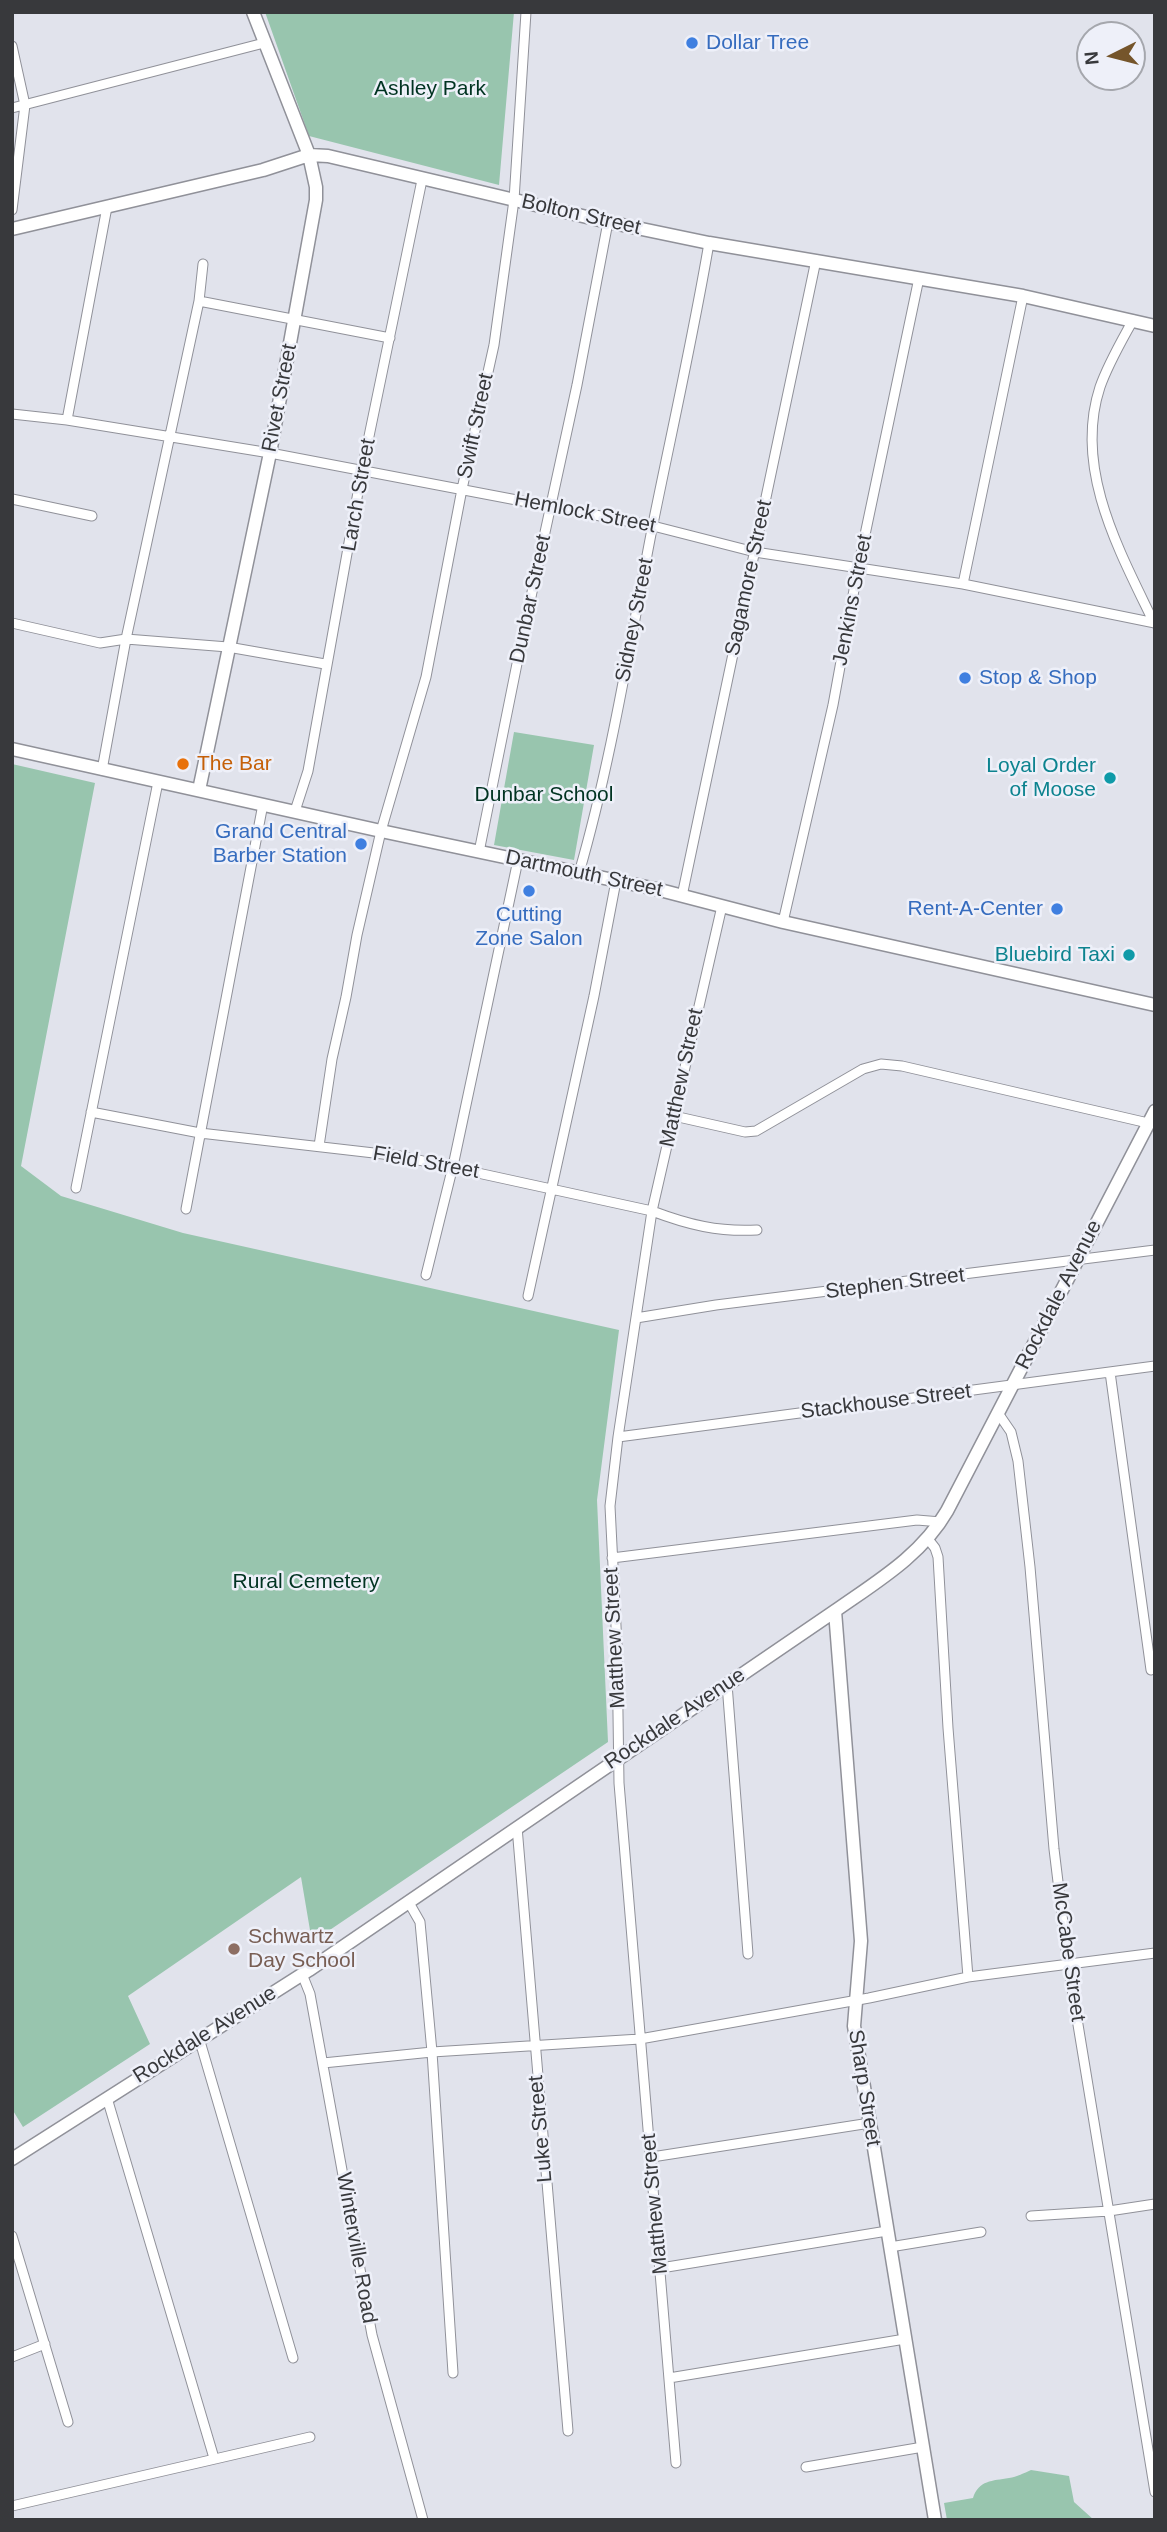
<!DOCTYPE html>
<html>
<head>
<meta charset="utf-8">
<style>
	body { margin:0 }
	#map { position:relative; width:1167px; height:2532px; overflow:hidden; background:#e1e3ec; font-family:Helvetica,sans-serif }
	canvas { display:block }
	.frame { position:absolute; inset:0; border:14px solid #38393c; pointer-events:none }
	.north { position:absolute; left:1076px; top:21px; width:70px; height:70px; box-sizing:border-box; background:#eef0f9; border:2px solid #a5a7ad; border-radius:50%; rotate:264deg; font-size:19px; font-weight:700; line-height:28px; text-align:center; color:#38393c }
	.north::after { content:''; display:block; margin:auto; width:24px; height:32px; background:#75552b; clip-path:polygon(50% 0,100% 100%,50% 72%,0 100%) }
</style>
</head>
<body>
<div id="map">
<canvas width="1167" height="2532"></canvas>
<div class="frame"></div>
<div class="north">N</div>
</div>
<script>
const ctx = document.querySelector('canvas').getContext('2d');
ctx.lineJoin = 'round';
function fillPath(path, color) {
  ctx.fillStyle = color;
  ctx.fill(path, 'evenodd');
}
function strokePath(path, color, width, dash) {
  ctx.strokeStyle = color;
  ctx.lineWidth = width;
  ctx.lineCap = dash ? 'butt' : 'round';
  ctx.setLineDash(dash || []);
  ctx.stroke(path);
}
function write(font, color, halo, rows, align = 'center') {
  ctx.font = font + ' Helvetica,sans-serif';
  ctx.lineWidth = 5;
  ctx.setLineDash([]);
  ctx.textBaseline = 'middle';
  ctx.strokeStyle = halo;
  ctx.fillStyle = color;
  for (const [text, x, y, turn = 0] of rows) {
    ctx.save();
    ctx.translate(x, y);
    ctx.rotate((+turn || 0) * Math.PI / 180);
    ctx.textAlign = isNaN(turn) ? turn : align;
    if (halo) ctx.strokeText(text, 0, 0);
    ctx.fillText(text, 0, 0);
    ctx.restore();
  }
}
fillPath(new Path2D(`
	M265,12H514L499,185L309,136Z
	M514,732L594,745L574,860L494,845Z
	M12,764L95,783L21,1166L61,1196L183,1233L619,1330L597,1500L608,1742L312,1942L301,1877L128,1996L150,2044L23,2127L12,2109Z
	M1031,2470L1069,2476L1074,2502L1094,2520H947L944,2503L973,2498C979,2480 992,2481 1009,2478C1017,2477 1024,2473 1031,2470Z`), '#98c5ae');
const street = new Path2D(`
	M12,46L25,105L12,210
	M12,108L264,43
	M199,301L390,338
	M1133,320C1121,342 1108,364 1100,387C1073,469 1120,552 1154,623
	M12,414L67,420L270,453L653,526L755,552L963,584L1155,623
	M67,420L107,207
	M12,499L92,516
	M963,584L1023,296
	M12,623L100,643L126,639L228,647L325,664
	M102,770L126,639L199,301L203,264
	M295,811L308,771L362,470L422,180
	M479,852L524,629L577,385L608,222
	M579,873C612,759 630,641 653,524C672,430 693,337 709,243
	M682,896L816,260
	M783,922L833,705L858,568L919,278
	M91,1112L200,1133L400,1156L652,1211C689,1225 718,1232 757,1230
	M674,1116L745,1132L756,1131L863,1069L881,1064L902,1066L1148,1123
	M319,1146L332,1059L346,997L357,935L381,831L426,677L462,489L494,345L514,200L526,12
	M76,1188L158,782
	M186,1209L263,804
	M426,1275L453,1166L518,860
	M528,1296L594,996L616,881
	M636,1318L716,1305L1155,1250
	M1110,1372L1151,1670L1155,1669
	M998,1413L1011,1432L1018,1461L1030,1567L1054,1849L1068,1964L1155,2492
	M618,1437L1155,1366
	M928,1539L935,1548L938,1557L948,1728L968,1977
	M612,1558L917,1520L941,1522
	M727,1684L748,1954
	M517,1827L568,2431
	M408,1901L420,1922L432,2052L453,2373
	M302,1974L310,1994L372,2335L423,2520
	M199,2038L293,2358
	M323,2063L432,2052L640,2039L869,1998L968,1977L1155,1953
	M107,2098L214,2458
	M652,2157L870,2123
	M1031,2216L1109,2211L1155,2204
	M12,2236L68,2422
	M890,2247L981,2232
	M661,2268L887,2231
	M12,2357L45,2344
	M669,2378L905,2339
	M676,2463L619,1783L617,1646L610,1506L618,1437L652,1211L722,906
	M806,2467L923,2447
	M12,2506L310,2437`);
const secondary = new Path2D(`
	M12,229L263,170L309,155L328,156L608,222L709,243L1023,296L1155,326
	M12,749L381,831L656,889L783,922L1155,1005
	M199,790L270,453L316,200V187L309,155L253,12
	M835,1611L861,1941L854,2026L935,2520
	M12,2159L309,1970L835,1611C876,1582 921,1556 947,1511L1155,1111`);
strokePath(street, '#909199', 11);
strokePath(secondary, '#909199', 15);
strokePath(street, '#fff', 9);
strokePath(secondary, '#fff', 12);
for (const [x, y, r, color] of [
	[692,43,7,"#3f7fe0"],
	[965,678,7,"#3f7fe0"],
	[183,764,7,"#e8710a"],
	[1110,778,7,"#0f9aa8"],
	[361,844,7,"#3f7fe0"],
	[529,891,7,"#3f7fe0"],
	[1057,909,7,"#3f7fe0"],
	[1129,955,7,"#0f9aa8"],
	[234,1949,7,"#8d6e63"]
]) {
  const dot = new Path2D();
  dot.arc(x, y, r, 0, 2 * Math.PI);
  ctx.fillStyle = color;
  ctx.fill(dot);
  strokePath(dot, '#eef0f9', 2.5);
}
write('21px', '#366cbe', '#eef0f9', [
	["Dollar Tree",706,43],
	["Stop & Shop",979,678],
	["Grand Central",347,832,"right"],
	["Barber Station",347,856,"right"],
	["Rent-A-Center",1043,909,"right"],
	["Cutting",529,915,"center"],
	["Zone Salon",529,939,"center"]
], 'left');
write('21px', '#003321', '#eef0f9', [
	["Ashley Park",430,89],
	["Dunbar School",544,795],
	["Rural Cemetery",306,1582]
]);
write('21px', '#38393c', '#eef0f9', [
	["Bolton Street",581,215,13],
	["Rivet Street",280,398,-79],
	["Swift Street",476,426,-78],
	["Larch Street",359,495,-80],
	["Hemlock Street",585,513,11],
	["Sagamore Street",749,578,-78],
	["Dunbar Street",531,599,-78],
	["Jenkins Street",853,600,-79],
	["Sidney Street",635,620,-79],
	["Dartmouth Street",584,874,12],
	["Matthew Street",682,1078,-78],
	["Field Street",426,1163,10],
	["Stephen Street",895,1284,-7],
	["Rockdale Avenue",1059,1295,-63],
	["Stackhouse Street",886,1402,-7],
	["Matthew Street",615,1638,-93],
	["Rockdale Avenue",675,1719,-34],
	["McCabe Street",1068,1952,82],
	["Rockdale Avenue",205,2035,-32],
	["Sharp Street",864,2088,81],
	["Luke Street",541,2129,-95],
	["Matthew Street",655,2204,-95],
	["Winterville Road",356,2248,80]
]);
write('21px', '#c56008', '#eef0f9', [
	["The Bar",197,764]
], 'left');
write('21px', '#0d838f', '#eef0f9', [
	["Loyal Order",1096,766],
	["of Moose",1096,790],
	["Bluebird Taxi",1115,955]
], 'right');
write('21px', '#785e54', '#eef0f9', [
	["Schwartz",248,1937],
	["Day School",248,1961]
], 'left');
</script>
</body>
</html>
